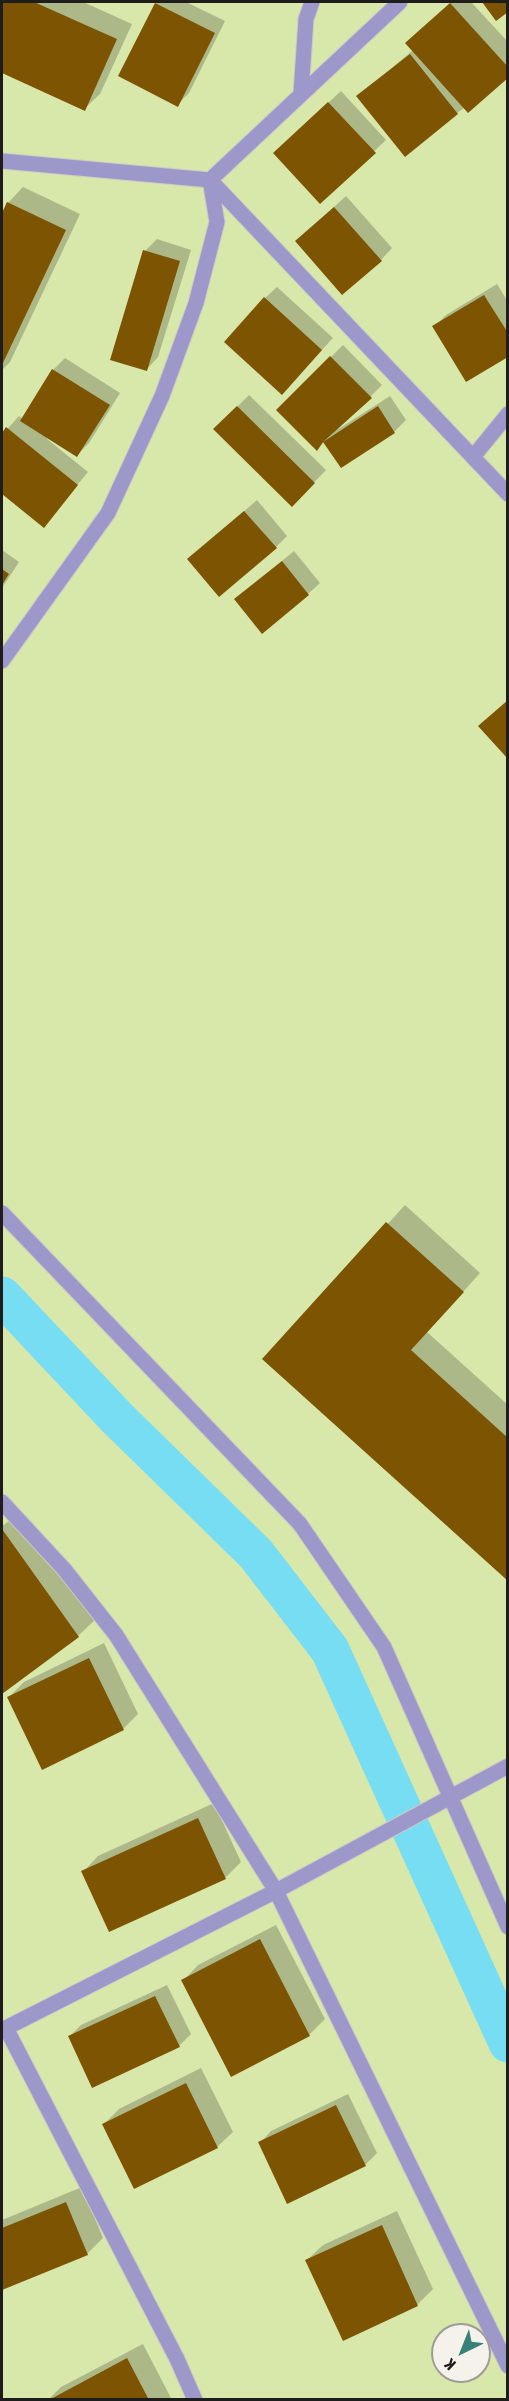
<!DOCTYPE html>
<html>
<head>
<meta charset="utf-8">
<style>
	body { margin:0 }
	#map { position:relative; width:509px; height:2401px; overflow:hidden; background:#f5f1eb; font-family:"Asap Condensed",sans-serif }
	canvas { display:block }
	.frame { position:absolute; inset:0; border:3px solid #1f1d1b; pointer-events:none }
	.north { position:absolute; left:431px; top:2323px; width:60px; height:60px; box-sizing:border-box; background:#f5f1eb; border:2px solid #9f9c98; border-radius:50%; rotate:223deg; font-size:16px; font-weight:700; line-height:24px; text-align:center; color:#1f1d1b }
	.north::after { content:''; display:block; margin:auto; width:21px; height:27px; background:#398079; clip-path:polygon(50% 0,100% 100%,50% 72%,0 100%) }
</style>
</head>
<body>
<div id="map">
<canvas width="509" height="2401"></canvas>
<div class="frame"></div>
<div class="north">K</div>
</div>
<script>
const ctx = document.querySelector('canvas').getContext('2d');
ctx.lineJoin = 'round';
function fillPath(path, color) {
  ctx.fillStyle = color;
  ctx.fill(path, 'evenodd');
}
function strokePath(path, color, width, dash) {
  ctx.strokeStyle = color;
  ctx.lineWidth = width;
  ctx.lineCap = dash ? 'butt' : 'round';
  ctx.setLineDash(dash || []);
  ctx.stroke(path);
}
fillPath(new Path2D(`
	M2,2H507V2399L2,2400ZM443,2335H479V2371H443Z`), '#d8e7aa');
fillPath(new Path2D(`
	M2,2H83L132,24L100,94L84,109L2,72Z
	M158,2H186L225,21L189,93L177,105L156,4Z
	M452,2H471L508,42V76L457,113L358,97L413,50L419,31Z
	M341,91L386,140L320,202L287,141Z
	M23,187L80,214L10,362L2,370V216L8,203Z
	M346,196L392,248L381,260L297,241Z
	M157,239L191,250L158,357L147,369L145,251Z
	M497,284L508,302V355L434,327L446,315Z
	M277,287L333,338L293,381L265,298Z
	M343,345L382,385L337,430L390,396L406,420L394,432L325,441L317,449L278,410Z
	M65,358L120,393L89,443L77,455L48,437L47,439L88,472L43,526L2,492V435L19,416L23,419L53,370Z
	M249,395L326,470L292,505L215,429Z
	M257,500L287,536L276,547L189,559Z
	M2,550L19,562L2,588Z
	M294,551L320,583L308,594L236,599Z
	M405,1205L480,1273L427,1332L508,1405V1579L264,1359Z
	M20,1513L96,1619L78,1636L2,1692V1526Z
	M104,1643L138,1714L123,1729L9,1697L24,1682Z
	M214,1803L241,1862L225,1878L83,1872L98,1856Z
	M276,1925L325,2019L309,2035L183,1981L198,1965Z
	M167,1985L191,2034L179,2046L69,2037L81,2025Z
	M201,2068L233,2132L217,2147L104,2124L119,2109Z
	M348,2094L377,2153L365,2165L260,2143L271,2131Z
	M82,2187L103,2238L87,2254L2,2288V2220Z
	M397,2211L433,2289L417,2305L307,2260L323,2245Z
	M143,2344L172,2400H48L61,2387Z`), '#0003');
strokePath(new Path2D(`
	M2,1296L117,1418L256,1554L330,1650L508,2043`), '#77ddf2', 39);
fillPath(new Path2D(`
	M2,2H34L117,39L85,111L2,73Z
	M482,2H508V12L496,21Z
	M155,3L215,33L178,107L118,76Z
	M450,3L508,67V78L468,113L405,43Z
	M410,54L458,114L405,157L356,96Z
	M328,102L376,153L320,204L273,153Z
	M7,202L66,230L2,365V213Z
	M334,207L382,261L342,295L295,241Z
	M143,250L180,261L147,371L110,360Z
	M484,295L508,333V357L466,382L432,326Z
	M264,297L322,350L282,395L224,342Z
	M330,356L372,398L323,442L317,451L276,410Z
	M52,369L110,405L77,457L20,421Z
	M237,406L315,483L292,507L213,429Z
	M378,406L395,433L341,468L323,442Z
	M6,427L78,485L44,528L2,494V433Z
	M244,511L277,548L219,597L187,559Z
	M282,561L309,595L262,634L234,599Z
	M2,569L9,574L2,585Z
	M508,700V759L478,726Z
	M386,1222L464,1292L411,1350L508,1438V1581L262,1359Z
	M2,1529L79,1637L2,1694Z
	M89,1658L124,1730L42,1770L7,1697Z
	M198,1818L226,1879L109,1932L81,1871Z
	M260,1939L310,2036L231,2077L181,1980Z
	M155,1996L180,2047L92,2088L68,2036Z
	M186,2083L218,2148L134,2189L102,2124Z
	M336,2105L366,2166L287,2204L258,2142Z
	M66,2202L88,2255L2,2290V2228Z
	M382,2225L418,2306L343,2341L305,2260Z
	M127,2358L149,2400H49Z`), '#7d5402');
const street = new Path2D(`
	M301,93L306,19L312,2
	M2,161L210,180L508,494
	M473,457L508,414
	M2,661L108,513L162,396L196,303L217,222L210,180L400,2
	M2,1213L300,1524L384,1647L508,1927
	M2,1502L64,1569L116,1635L276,1891L508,2366
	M6,2028L177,2359L195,2400
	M2,2030L276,1891L508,1766`);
strokePath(street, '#cecbc6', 17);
strokePath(street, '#9c99ca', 15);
</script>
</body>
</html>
